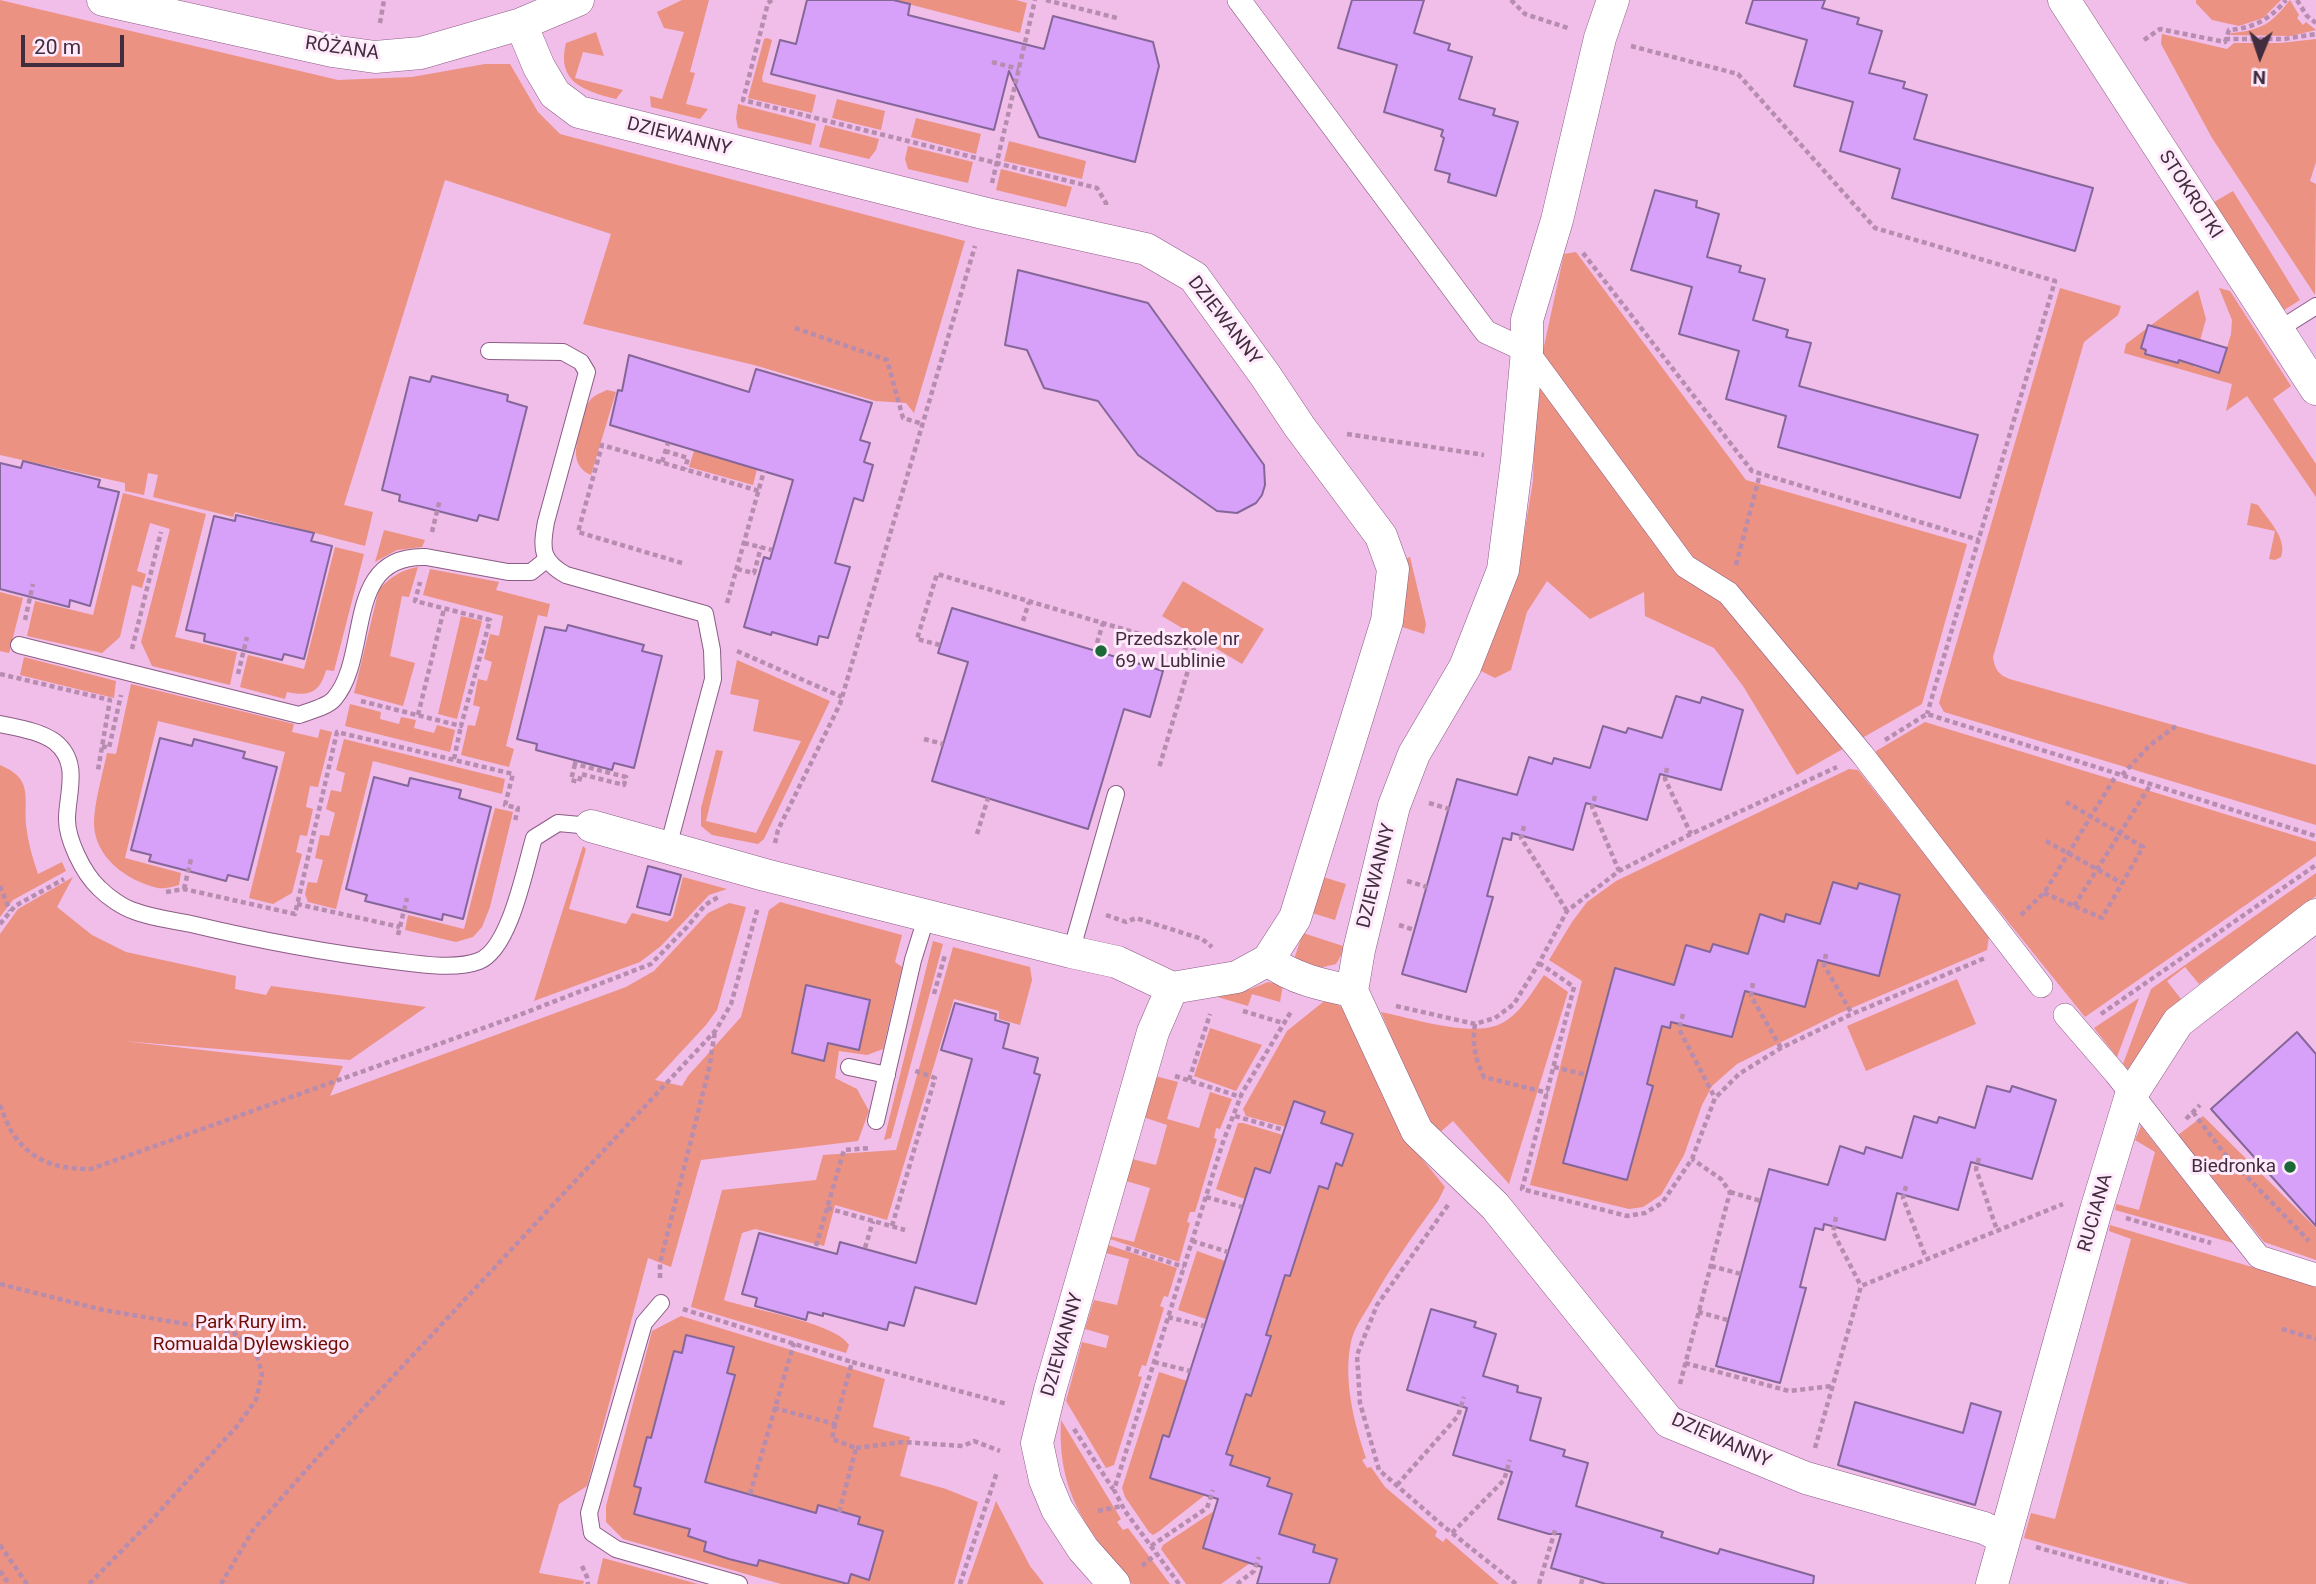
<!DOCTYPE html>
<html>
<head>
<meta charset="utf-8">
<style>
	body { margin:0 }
	#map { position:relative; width:2316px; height:1584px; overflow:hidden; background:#f1bde9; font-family:Roboto,sans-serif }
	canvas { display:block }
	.north { position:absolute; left:2225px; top:21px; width:70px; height:70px; -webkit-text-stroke:5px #ffeafb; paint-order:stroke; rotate:182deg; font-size:19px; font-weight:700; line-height:28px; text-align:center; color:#422d3f }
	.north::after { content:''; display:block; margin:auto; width:24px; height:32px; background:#422d3f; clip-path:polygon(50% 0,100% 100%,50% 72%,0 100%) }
	.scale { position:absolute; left:21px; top:35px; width:103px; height:32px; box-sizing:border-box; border:4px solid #422d3f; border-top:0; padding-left:9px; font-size:21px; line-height:24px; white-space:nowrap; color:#422d3f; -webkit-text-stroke:5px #ffeafb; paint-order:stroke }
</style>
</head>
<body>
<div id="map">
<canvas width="2316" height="1584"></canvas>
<div class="north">N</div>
<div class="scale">20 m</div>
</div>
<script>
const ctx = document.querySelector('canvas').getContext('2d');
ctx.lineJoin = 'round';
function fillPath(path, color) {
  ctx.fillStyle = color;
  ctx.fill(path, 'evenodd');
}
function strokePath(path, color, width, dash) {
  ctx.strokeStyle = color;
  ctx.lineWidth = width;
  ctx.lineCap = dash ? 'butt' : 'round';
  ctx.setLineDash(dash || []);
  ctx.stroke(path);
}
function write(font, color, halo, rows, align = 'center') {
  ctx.font = font + ' Roboto,sans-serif';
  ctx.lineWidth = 6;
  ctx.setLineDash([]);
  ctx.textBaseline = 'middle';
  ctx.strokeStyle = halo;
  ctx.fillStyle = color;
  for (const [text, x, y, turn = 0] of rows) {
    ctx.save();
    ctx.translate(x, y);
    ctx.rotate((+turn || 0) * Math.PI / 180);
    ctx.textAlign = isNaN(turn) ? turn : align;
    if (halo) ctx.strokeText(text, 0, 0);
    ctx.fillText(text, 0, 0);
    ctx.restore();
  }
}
fillPath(new Path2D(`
	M0,0L338,80L412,77L485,64H510L538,112L560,134L965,241L914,413L906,403L875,401L754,365L583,324L611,234L445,180L344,505L373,512L365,546L235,512L233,517L153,497L158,475L148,473L144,495L125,491V483L0,455Z
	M682,0H709L690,72L695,73L686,104L708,109L700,119L651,107L650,96L662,99L684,32L664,28L657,12Z
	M893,0H1016L1027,3L1020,33Z
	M2196,0H2281L2263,18L2239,26L2212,20L2196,3Z
	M2290,0L2299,15L2297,18L2303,25L2306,22L2316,30L2291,36L2230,35L2231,33C2262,30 2271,24 2290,0Z
	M596,32L604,56L583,52L575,78L623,90L616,99C584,91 556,82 566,43Z
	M2162,34L2227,49L2234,43H2280L2316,39V162L2310,181L2316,184L2315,295L2212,138L2161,44Z
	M767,38L772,40L762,78L763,82L816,95L812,113L748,98L764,39Z
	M837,99L885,111L881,130L832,118Z
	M738,104L816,124L811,145L738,128L736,118Z
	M916,118L981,134L976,154L911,137Z
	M825,125L879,139L876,150L869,159L819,147Z
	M1009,141L1086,161L1082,179L1004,161Z
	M908,146L973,162L968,183L908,169L905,159Z
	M1001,169L1072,187L1066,207L996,190Z
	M2233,191L2300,300L2281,312L2214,202Z
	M1576,252L1746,480L1967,544L1922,704L1797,775L1743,686L1714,648L1645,616L1644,592L1590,619L1547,581L1527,612L1511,670L1495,678L1477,669L1518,571L1533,481L1536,383L1564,254Z
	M2060,288L2121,306L2118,315L2084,342L1993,657C1995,671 2000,676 2013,680L2316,765V825L1944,712L1939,703Z
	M2219,288L2230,291L2291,386L2273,399L2316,464V497L2247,396L2226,411L2232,384L2124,353L2126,344L2198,290L2206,319L2193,366L2219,374L2231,334L2232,320Z
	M607,390L616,392L591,475C568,465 577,442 582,423C584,416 585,407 589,402C593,395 601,393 607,390Z
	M694,451L757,469L753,485L689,467Z
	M123,493L206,514L175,637L237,652L230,685L152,666L141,642L170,529L150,523L137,571L146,574L142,588L132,585L120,637L102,653L27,636L35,601L93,615Z
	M2251,503L2258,505C2268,520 2288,539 2281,557L2275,560L2269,559L2275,531L2247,525Z
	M384,530L425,540L422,547L397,550L375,562Z
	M335,547L364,554L334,671L326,670C320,692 310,697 287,692L285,699L240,687L248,655L304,669Z
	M1410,557L1426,624L1424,634L1399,626L1405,559Z
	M418,567L409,597L402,596L390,656L415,663L403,706L354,693L379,589C391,577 401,570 418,567Z
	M430,569L499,582L496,590L550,604L547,617L538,615L506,746L514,749L509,767L461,755L468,725L475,726L480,707L473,705L478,679L487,681L492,662L484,659L490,634L499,636L503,616L423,595Z
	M1183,581L1264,629L1242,664L1162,616Z
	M0,592L23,598L9,653L0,651Z
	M461,616L482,621L457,719L438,714Z
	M24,657L116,681L114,698L20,675Z
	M737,660L830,701L764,839L758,844L712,835L701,826V808L716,750L723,751L706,821L756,833L801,741L753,731L759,700L730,694Z
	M131,684L294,724L292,732L318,738L320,729L332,732L318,787L310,786L306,807L313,809L307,836L300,835L296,852L302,854L292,893L273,904L249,898L285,752L158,721L125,858L181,873L179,885C172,887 164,889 158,888C127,881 94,857 94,823C94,803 103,773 107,753L116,754Z
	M350,704L381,712L380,719L399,724L401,717L416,720L414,728L434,733L437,725L455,730L450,752L345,726Z
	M1925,722L2316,842V856L2085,1017L1875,757L1876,751Z
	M344,739L505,779L502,794L373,761L336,909L308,902L305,894L308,882L317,883L323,860L315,858L320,835L329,836L335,813L326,809L331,790L341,792L345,773L336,770Z
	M0,765C33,779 24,795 26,825C28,842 32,857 38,874L62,862L66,871L13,900L0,917Z
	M1849,769L1858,770L1989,936L1987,950L1840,1013L1737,1064L1712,1086L1702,1105L1684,1155L1661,1195L1643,1207L1629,1209L1530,1185L1582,981L1549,960L1572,922L1587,902L1616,881Z
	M495,808L513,812L490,907L482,927L473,937L456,942L405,930L408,915L464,929Z
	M583,846L586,849L569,909L626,924L632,913L667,922L673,917L683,877L727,889L709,895L661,946L640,962L534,1001Z
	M2316,873V896L2199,984L2185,967L2167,981L2181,999L2164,1019L2128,1069L2123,1064L2151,989Z
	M73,877L57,907L92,935L126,952L236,976L235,989L266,995L271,986L426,1007L350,1060L123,1041L343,1066L330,1096L626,987L654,971L708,913L729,903L746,907L717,1010L706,1025L655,1080L682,1086L688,1076L741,1017L769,910L780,902L902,935L895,962L902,967L883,1049L867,1055L839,1051L835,1078L857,1089L869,1111L858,1141L701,1160L671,1267L648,1258L587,1486L559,1504L539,1573L584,1581L583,1584H0V934L18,909Z
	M1323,877L1346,884L1335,920L1312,913Z
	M1303,933L1346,947L1336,964L1315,969L1294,959Z
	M933,941L943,944L891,1138L884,1140Z
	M953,947L1030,967L1032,980L1020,1025L999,1019V1011L954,999L887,1220L835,1205L824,1246L755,1229L742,1233L724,1300C751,1310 835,1322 849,1345L846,1353L691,1307L722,1190L816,1180L823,1155L896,1150Z
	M1544,975L1568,992L1509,1184L1453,1121L1438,1134L1412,1088L1381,1012C1412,1018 1471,1038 1500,1024C1520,1015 1532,992 1544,975Z
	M1957,979L1976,1024L1866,1071L1847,1026Z
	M1268,982L1283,985L1280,1002L1252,994L1248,1006L1214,996L1251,989Z
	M1328,998L1343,1008L1406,1139L1445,1187L1438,1201C1414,1234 1390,1268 1370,1304C1363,1316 1354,1328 1351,1342C1343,1380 1354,1423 1366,1458L1362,1460L1367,1468L1371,1467L1385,1487L1437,1531L1435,1536L1443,1542L1446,1538L1499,1584H1329L1337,1559L1313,1552L1314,1545L1275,1532L1282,1525L1292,1494L1267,1486L1269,1478L1230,1465L1233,1456L1226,1454L1246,1394L1252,1395L1270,1337L1266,1335L1285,1275L1290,1276L1318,1186L1328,1189L1336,1163L1342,1165L1353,1134L1321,1123L1325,1112L1294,1102L1286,1127L1246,1116L1243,1109L1287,1031Z
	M2139,998L2117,1057L2094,1028Z
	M1210,1028L1262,1045L1236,1091L1194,1076Z
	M1155,1076L1178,1082L1167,1119L1199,1128L1210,1092L1232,1099L1220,1129L1216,1128L1214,1138L1217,1139L1195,1212H1190L1187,1222L1190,1223L1179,1262L1110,1239V1236L1134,1242L1150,1188L1126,1181L1132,1159L1156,1165L1167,1125L1143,1117Z
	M2203,1116L2316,1228V1260L2264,1242L2178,1135Z
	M1238,1123H1243L1283,1135L1270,1173L1255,1169L1245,1199L1216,1189Z
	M2141,1126L2233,1243L2115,1210L2116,1204L2139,1210L2155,1152L2135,1140Z
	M2110,1225L2316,1286V1584H2189L2024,1538L2031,1513L2055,1519L2131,1239L2109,1231Z
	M1108,1245L1177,1268L1168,1297L1164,1296L1160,1306L1164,1308L1146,1366L1142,1365L1138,1376L1142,1377L1114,1465L1106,1468L1066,1401L1082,1342L1106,1348L1109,1336L1085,1329L1094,1300L1117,1305L1129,1259L1106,1253Z
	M1197,1251L1225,1261L1206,1319L1178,1310Z
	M681,1316L885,1379L873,1427L910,1437L900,1476L946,1489L978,1502L954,1584H781L623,1539L606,1522V1506L652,1331Z
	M1159,1372L1187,1381L1169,1437L1200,1493L1205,1495L1158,1532L1153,1535L1149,1532L1125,1497L1122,1488Z
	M1061,1420L1121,1519L1117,1522L1123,1530L1128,1528L1170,1584H1132C1087,1529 1057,1494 1061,1420Z
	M996,1501L1030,1566L1044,1584H967Z
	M1214,1511L1203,1548L1250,1563L1221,1584H1186L1161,1549L1163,1545Z
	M603,1558L698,1584H597Z`), '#eb9282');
const building = new Path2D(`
	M807,0H893L910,4L908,15L1044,49L1053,16L1153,42L1159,66L1135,162L1039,137L1009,71L994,130L771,74L780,40L796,44Z
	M1352,0H1424L1414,33L1450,44L1448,50L1472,57L1459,99L1495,109L1493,115L1518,122L1496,196L1448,182L1450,174L1435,170L1444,138L1441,136L1443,130L1384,112L1397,65L1338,48Z
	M1753,0H1825L1822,8L1859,18L1857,24L1882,31L1869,73L1905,82L1903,88L1927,95L1914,139L2093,188L2075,251L1892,198L1900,169L1840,151L1853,102L1794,86L1807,40L1746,23Z
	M1655,190L1697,201L1696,207L1719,214L1707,257L1741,266L1739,272L1765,279L1753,320L1788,330L1786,337L1811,343L1799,386L1978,435L1960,498L1778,447L1786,416L1726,399L1739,351L1679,334L1692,287L1631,270Z
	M1018,270L1148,303L1264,465L1265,485L1262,495L1256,503L1237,513L1217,511L1138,455L1098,401L1044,388L1027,350L1005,345Z
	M2148,325L2227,348L2219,373L2179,360L2178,363L2145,354L2146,350L2141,348Z
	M629,355L749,392L756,369L872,403L860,440L870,443L864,462L873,465L863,501L854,498L835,563L850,567L828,638L819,636L817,645L772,632L771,635L744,627L764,557L770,559L793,480L610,425L618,390L622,391Z
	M432,376L508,395L507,401L527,407L498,520L479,515L477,521L399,501L400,495L382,490L410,377L430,382Z
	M23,461L100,480L98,487L119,492L90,606L70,600L69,607L0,589V463L21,468Z
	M236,515L314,533L311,541L332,546L304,659L284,654L282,660L204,641L205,634L186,630L214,516L235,521Z
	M952,608L1163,671L1150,717L1124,709L1088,829L932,781L968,662L938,653Z
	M568,625L644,645L642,651L662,656L634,768L614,763L612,770L536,750L537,744L517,739L545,627L566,631Z
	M1676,696L1700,703L1702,697L1743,710L1721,790L1660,774L1647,820L1586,803L1573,850L1512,833L1511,840L1503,838L1487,896L1493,897L1466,992L1402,974L1457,779L1517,795L1529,757L1552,764L1554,758L1590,768L1603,726L1626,733L1628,728L1662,738Z
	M160,738L192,746L194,739L245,752L243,758L277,767L248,880L228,875L226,881L192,872L149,861L151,855L131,850Z
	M374,777L408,786L410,778L461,790L459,798L491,807L463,919L443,914L442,920L365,901L367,895L346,889Z
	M648,866L681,875L670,915L637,907Z
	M1833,882L1857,889L1859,883L1900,895L1879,976L1818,960L1805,1007L1745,991L1732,1037L1671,1022L1670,1028L1662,1026L1647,1084L1653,1086L1627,1180L1563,1163L1615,968L1674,985L1686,945L1710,952L1713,944L1748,954L1760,914L1784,922L1786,914L1820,924Z
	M806,985L870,1000L859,1050L828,1043L824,1061L792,1053Z
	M955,1003L996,1014L995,1020L1009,1024L1003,1048L1038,1058L1034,1073L1040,1075L976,1304L915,1287L904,1326L889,1322L887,1330L823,1313V1316L808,1312L806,1320L755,1306L757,1298L742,1294L759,1233L837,1254L840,1242L916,1263L972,1059L941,1050Z
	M2297,1032L2316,1054V1226L2211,1109Z
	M1987,1086L2010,1092L2012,1086L2056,1100L2032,1179L1971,1162L1958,1210L1897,1193L1885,1240L1824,1224L1823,1230L1815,1228L1800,1287L1806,1288L1780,1383L1716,1366L1769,1169L1828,1185L1840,1146L1864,1154L1866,1147L1902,1158L1914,1116L1937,1123L1939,1117L1975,1128Z
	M1294,1101L1325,1112L1321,1123L1353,1134L1342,1166L1336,1163L1328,1189L1319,1186L1290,1276L1285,1275L1266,1335L1271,1336L1251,1396L1246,1394L1226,1454L1233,1456L1230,1465L1270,1478L1267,1486L1292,1494L1279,1534L1315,1545L1313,1552L1337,1559L1329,1584H1257L1262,1567L1203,1548L1218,1499L1150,1478L1163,1435L1169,1437L1255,1168L1270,1173Z
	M1431,1309L1476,1322L1474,1327L1496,1334L1483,1376L1518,1386L1517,1392L1541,1398L1530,1440L1565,1450L1563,1456L1588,1463L1576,1506L1663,1532L1661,1537L1718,1554L1720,1549L1814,1576L1813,1584H1606L1551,1568L1561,1534H1549L1498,1519L1512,1472L1453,1455L1467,1408L1407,1390Z
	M686,1335L734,1347L727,1373L735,1375L705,1482L816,1513L818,1505L860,1517L858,1524L883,1531L869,1580L851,1574L848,1584L759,1560L757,1566L729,1559L704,1551L706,1542L688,1536L690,1529L634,1514L641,1488L634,1486L647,1437L651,1438L674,1351L682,1353Z
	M1855,1402L1963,1433L1971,1403L2001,1412L1975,1505L1838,1465Z`);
fillPath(building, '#d7a1fa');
strokePath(building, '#846698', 2);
const service = new Path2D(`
	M2278,330L2316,306
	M489,351L563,352L581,362L587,372L546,522C541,549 541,561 566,575L705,614L712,650L713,679L668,847
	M19,645L299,715C309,711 327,707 334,699C372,655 342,554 426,557L508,572H531L546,560
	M0,724C18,728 40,731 55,742C80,762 68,791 67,817C66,838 83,873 99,888C108,897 122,907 134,911C152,918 172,920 191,924C258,940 326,953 394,961C418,964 456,970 479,961C510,949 525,868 534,838L558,823L591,826
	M1071,952L1116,794
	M849,1067L887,1075
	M876,1121L913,960L927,915
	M661,1303L644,1323L589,1513L592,1533L616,1549L739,1584`);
const pedestrian = new Path2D(`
	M1239,0L1486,332L1527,351L1685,566L1728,593L1862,754L2041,986
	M2065,1015L2116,1074L2259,1257L2316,1275`);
const minor = new Path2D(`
	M103,0L332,51L375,57L421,53L521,24L578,0
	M1613,0L1600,38L1557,220L1527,320V351L1517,460L1503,570L1465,667L1414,754L1394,806L1359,950L1352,991L1417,1131L1495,1206L1669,1422L1806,1478L1984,1528L2004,1538
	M2064,0L2316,389
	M521,24L539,67L555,94L579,112L983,213L1146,249L1194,277L1265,375L1299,426L1381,536L1393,569L1387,621L1295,918L1268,960L1237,977L1172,988
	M591,826L765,875L1071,952L1117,962L1172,988
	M1268,960C1293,979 1322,985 1352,991
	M1114,1584L1083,1549L1057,1509L1045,1480L1037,1443L1050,1390L1153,1032L1172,988
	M1992,1584L2096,1210L2131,1095L2178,1022L2316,915`);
strokePath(service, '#8b5d85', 18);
strokePath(pedestrian, '#8b5d85', 24);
strokePath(minor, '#8b5d85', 33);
strokePath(new Path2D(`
	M772,0L768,3L743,100L1097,188L1106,203V208
	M1046,0L1117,18
	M1511,0L1525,14L1568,28
	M2297,0L2307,16L2316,23
	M380,23L384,0
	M2225,39H2284L2316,34
	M2144,40L2160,29L2225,42L2229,30C2254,28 2270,19 2286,0
	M1631,46L1738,74L1875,228L2055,281L1927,714
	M992,62L1019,69
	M992,183L1035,0
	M1583,253L1752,471L1979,540
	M795,328L887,360L903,418L923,424
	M1347,434L1484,455
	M665,451L688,458L685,469
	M662,462L668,443
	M432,532L440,499
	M744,543L772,550
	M682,563L578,532L602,445L759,491
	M1736,565L1760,474
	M737,569L754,573L761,547
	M727,603L764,471
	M25,620L33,584
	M1023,621L1029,602
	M1097,643L1103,623
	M940,645L917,639L937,574L1194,650L1159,768
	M132,649L161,532
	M737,651L842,697
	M0,674L110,700L98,770
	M238,674L247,637
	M361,701L461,726L490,620L415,601L420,582
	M418,715L444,609
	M924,739L943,744
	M1885,740L1927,714L2316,836
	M102,746L109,748L121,695
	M454,759L461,726
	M575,764L571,780L579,782L581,774L624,785L626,777L575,764L576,760
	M1667,768L1665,779L1691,834
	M2122,775L2150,745L2176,726
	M1595,796L1592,807L1619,871
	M1429,803L1449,809
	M1524,826L1521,838L1567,911
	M977,834L988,798
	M2046,841L2122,883
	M775,843L778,830L840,704L975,246
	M1407,881L1427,887
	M0,886L10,911
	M184,889L191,859
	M166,892L184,889L295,914L337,732L513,774L505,805L518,808L515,821
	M2044,893L2102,918L2143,847L2066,802
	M297,904L400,927
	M2074,906L2151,784
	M1106,915L1126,922L1136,918L1202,939L1212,947
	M2021,915L2044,893L2117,774
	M0,924L15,906L64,879
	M1399,925L1415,930
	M398,935L407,898
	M1826,954L1824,965L1852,1014
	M1539,963L1574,987L1522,1189L1627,1216L1645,1213L1662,1203L1692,1159L1715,1098L1739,1074L1781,1048L1852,1014L1985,958
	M1753,983L1751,996L1781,1048
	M934,994L945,955
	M1396,1006L1475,1024L1495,1018L1514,1004L1539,963L1567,911L1619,871L1691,834L1837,767
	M1243,1011L1283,1023
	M1683,1014L1679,1029L1715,1098
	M2101,1014L2316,865
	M1475,1024C1472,1045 1475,1058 1484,1077L1548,1093
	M1554,1067L1587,1075
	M1175,1076L1241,1097
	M1189,1080L1210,1014
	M0,1105C4,1115 8,1127 14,1135C33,1163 60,1169 91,1169L514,1017L651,964L687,927L705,905L720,896
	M2193,1112L2223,1152L2309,1241
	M1235,1116L1284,1130
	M2186,1119L2200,1105
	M1979,1158L1976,1169L1997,1230
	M1906,1186L1903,1198L1926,1258
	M1730,1192L1761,1201
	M1206,1197L1242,1207
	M1448,1205L1377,1305L1357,1355L1360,1403L1379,1470L1442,1525L1516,1584
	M827,1208L905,1230
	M1836,1217L1833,1232L1861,1286
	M2126,1218L2211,1243
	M892,1226L935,1078L913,1070
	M1192,1241L1228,1252
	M816,1246L844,1150L871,1148
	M865,1248L873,1221
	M1126,1248L1184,1267
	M1711,1266L1741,1274
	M660,1278V1263L709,1069L715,1031
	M0,1284L103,1310L233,1332L256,1353L262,1374L256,1400L237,1426L149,1523L89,1584
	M683,1309L852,1362
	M1698,1312L1728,1320
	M1168,1317L1204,1326
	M2282,1329L2316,1339
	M1154,1362L1190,1371
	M1685,1363L1789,1391L1832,1386
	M1680,1384L1730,1192L1721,1179L1692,1159
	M774,1408L835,1424L852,1362L1007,1404
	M835,1424L832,1439L856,1448L839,1513
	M1074,1429L1113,1489
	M856,1448L903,1442L963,1446L974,1441L1000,1451
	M1815,1448L1861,1286L2063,1204
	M1397,1485L1458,1416L1464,1397
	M750,1494L794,1343
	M1098,1511L1122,1506
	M1452,1533L1504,1480L1510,1460
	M0,1545L27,1584
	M1151,1546L1207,1508L1213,1490
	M2036,1547L2168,1584
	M582,1566L587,1577L588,1584
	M1142,1566L1156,1554
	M0,1571L9,1584
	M221,1584L253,1530L318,1457L716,1030L731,1004L758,907
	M960,1584L997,1472
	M1179,1584L1125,1511L1114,1490L1223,1142L1242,1093L1292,1010
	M1237,1584L1254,1571L1259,1557
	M1539,1584L1556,1527
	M1581,1584L1583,1577`), '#b68caf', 4.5, [5, 3.5]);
strokePath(service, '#fff', 16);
strokePath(pedestrian, '#fff', 23);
strokePath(minor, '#fff', 32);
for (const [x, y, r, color] of [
	[1101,651,7,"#1c6938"],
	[2290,1167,7,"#1c6938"]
]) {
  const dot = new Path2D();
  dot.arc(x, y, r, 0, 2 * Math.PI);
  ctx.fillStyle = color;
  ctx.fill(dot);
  strokePath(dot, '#ffeafb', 2.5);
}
write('19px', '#422d3f', '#ffeafb', [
	["RÓŻANA",342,49,8],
	["DZIEWANNY",679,137,14],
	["STOKROTKI",2190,195,57],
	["DZIEWANNY",1224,321,52],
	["DZIEWANNY",1377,876,-76],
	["RUCIANA",2096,1213,-74],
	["DZIEWANNY",1063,1345,-74],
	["DZIEWANNY",1721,1441,24]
]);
write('19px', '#422d3f', '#ffeafb', [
	["Przedszkole nr",1115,640],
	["69 w Lublinie",1115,662],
	["Biedronka",2276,1167,"right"]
], 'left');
write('19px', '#6f0e02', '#ffeafb', [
	["Park Rury im.",251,1323],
	["Romualda Dylewskiego",251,1345]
]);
</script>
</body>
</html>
